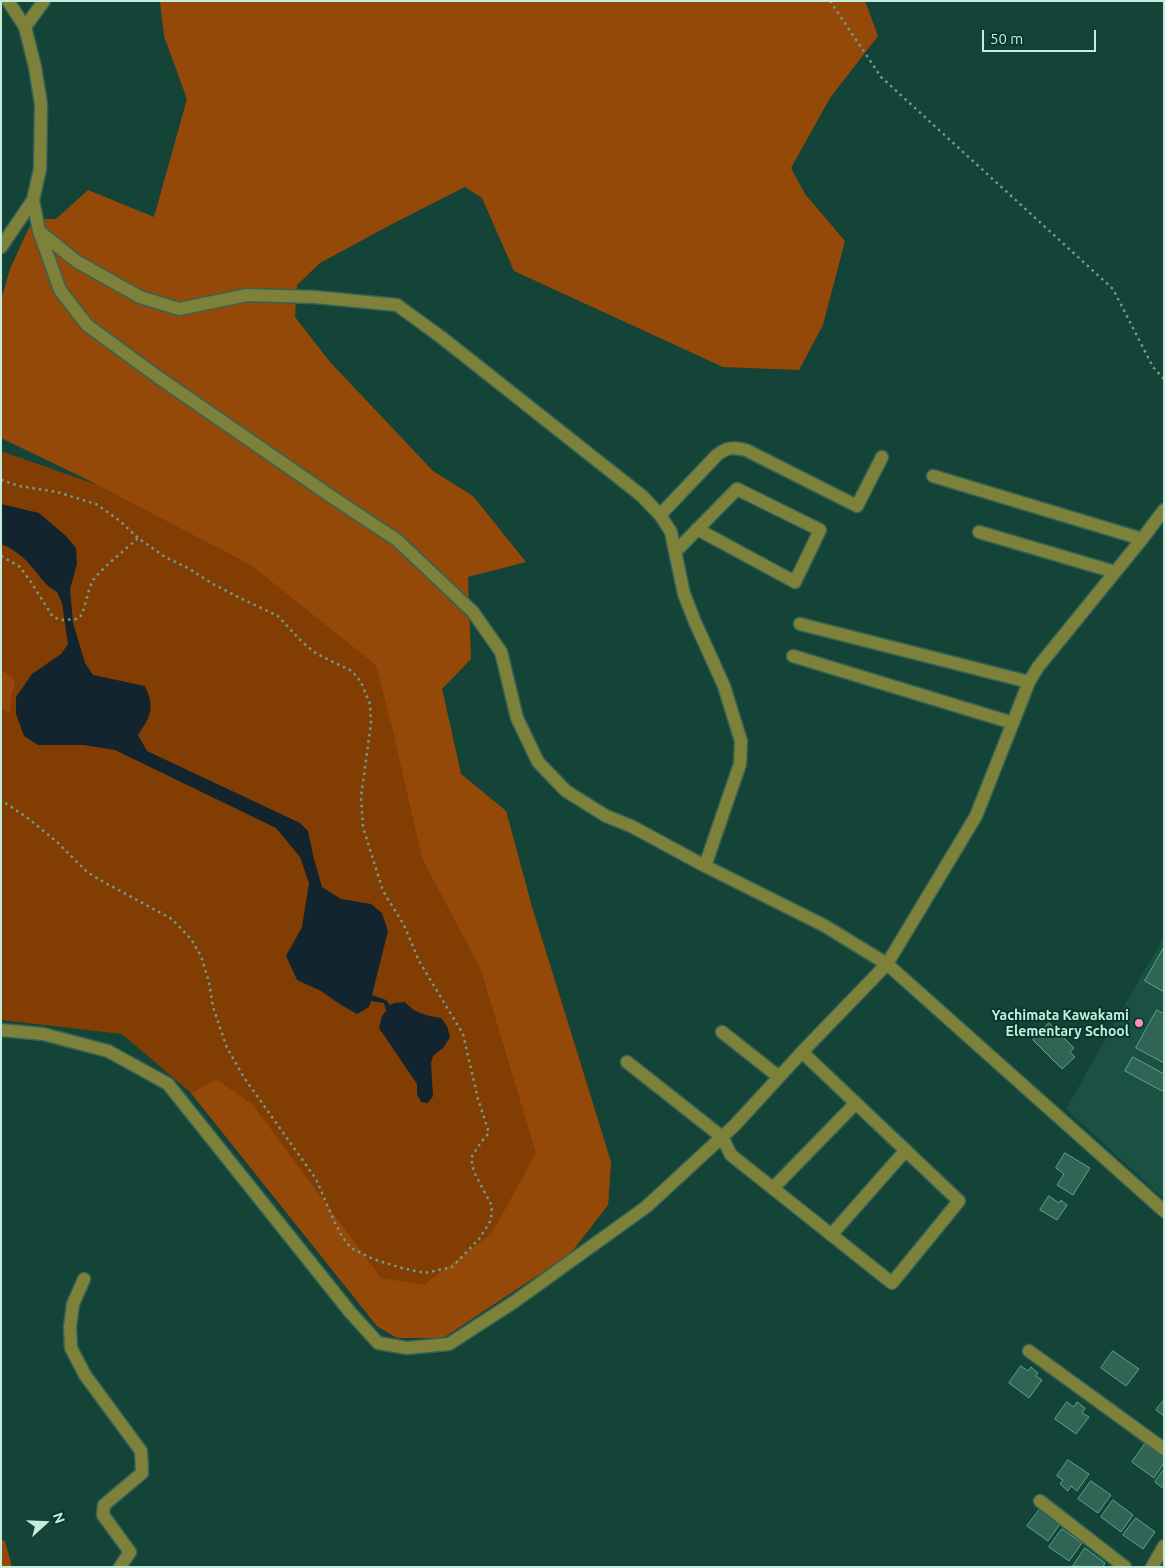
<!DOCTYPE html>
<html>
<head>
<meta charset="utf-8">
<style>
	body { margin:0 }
	#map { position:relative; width:1165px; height:1568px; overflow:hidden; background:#144337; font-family:Ubuntu,sans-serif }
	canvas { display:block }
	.frame { position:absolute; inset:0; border:2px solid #c4edde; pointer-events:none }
	.north { position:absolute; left:20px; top:1498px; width:50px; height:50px; -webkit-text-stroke:4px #06392c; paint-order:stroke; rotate:70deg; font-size:14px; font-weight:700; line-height:20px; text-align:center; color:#c4edde }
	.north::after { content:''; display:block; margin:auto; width:18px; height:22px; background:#c4edde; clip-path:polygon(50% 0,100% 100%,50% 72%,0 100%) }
	.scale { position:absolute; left:982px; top:30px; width:114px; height:22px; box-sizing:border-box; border:2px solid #c4edde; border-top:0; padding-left:6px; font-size:15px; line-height:18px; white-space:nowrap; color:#c4edde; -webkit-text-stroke:4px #06392c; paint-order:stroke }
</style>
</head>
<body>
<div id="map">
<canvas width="1165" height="1568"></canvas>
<div class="frame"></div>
<div class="north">N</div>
<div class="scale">50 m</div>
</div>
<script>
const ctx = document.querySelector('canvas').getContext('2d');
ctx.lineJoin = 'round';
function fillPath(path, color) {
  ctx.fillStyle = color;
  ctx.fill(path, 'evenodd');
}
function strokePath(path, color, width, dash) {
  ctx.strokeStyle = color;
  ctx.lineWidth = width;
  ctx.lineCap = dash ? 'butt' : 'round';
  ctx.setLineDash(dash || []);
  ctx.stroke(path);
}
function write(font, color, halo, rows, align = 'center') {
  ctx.font = font + ' Ubuntu,sans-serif';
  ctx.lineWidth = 4;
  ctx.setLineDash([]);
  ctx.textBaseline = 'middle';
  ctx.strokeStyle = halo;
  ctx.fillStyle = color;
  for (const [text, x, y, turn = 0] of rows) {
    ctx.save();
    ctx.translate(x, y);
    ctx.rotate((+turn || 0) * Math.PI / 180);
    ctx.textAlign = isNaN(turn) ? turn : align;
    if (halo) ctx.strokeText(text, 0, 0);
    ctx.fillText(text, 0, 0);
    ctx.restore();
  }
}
fillPath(new Path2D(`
	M1164,936V1199L1066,1109Z`), '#1a5142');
fillPath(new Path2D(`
	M1,451L306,558L442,689L461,774L506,811L532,907L611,1162L608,1205L570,1254L443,1338H397L377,1326L191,1093L122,1034L1,1020Z`), '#823d03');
fillPath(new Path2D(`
	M161,1H865L878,36L830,98L791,168L805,194L845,241L823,325L799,370L723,367L514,271L482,198L465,187L394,223L320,263L297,285L295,317L330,362L433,471L473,496L526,562L468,577L471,659L442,689L461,774L506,811L532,907L611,1162L608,1205L570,1254L443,1338H397L377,1326L191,1093L216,1079L253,1105L381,1278L424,1285L492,1233L536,1153L481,970L422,858L393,731L376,665L251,565L86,479L1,438V300L10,269L33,219H56L88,190L154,217L187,99L164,36L160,2Z
	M1,669L15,681L11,698L10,712L1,709Z
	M1,1539L5,1541L12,1567H1Z`), '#954909');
fillPath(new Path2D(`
	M1,504L39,513L67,537L76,548L77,564L70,589L73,623L85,663L93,675L145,686C155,708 151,716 138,735L147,751L300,823L308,831L314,859L322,887L341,899L371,904L382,913L388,931L372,995L386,1000L390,1005L395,1003L405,1002C416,1014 425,1015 441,1018L447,1026L450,1037L444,1047L433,1056L431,1063L433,1096L428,1103L421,1102L417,1094V1084L379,1028L382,1016L386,1011L384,1003L371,1001L369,1007L357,1014L341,1005L321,991L297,980L286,956L302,927L309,883L300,857L276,828L115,750L84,745H38L24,736L16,714V697L32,674L61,654L68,644L62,603L57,592C44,585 41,577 31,566C25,558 11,547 1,544Z`), '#12242e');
const building = new Path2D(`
	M1164,947V992L1145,981Z
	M1157,1010L1164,1014V1063L1136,1048Z
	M1049,1023L1074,1048L1070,1052L1075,1057L1062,1069L1033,1040Z
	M1133,1057L1164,1074V1092L1125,1071Z
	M1065,1153L1090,1168L1073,1195L1057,1185L1064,1174L1056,1168Z
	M1049,1196L1059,1203L1061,1200L1067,1205L1057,1220L1040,1210Z
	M1113,1351L1139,1369L1126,1386L1101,1368Z
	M1021,1366L1028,1371L1031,1367L1038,1373L1036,1376L1042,1380L1029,1398L1009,1383Z
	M1164,1400V1416L1156,1410Z
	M1067,1402L1074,1407L1077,1402L1085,1408L1082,1413L1089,1417L1076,1434L1055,1419Z
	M1145,1444L1164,1457V1463L1154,1478L1132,1462Z
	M1068,1460L1089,1474L1077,1491L1071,1486L1068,1491L1060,1484L1063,1480L1057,1476Z
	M1164,1469V1489L1155,1482Z
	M1091,1481L1111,1495L1098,1513L1078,1499Z
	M1113,1500L1133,1515L1121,1532L1101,1517Z
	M1040,1509L1060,1524L1048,1541L1027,1526Z
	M1136,1518L1155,1532L1143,1549L1123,1535Z
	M1062,1529L1082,1543L1069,1561L1049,1547Z
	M1085,1548L1105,1563L1103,1567L1073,1566Z`);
fillPath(building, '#316455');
strokePath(building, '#51a98f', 1);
const minor = new Path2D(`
	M25,27L44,1
	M33,200L39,231L60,290L87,325L158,377L332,497L397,540L473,612L501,652L517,718L538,762L566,791L606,816L631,826L705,866L825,926L887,964L1164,1211
	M39,231L76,261L140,297L179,309L247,295L315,297L397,305L441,337L642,496L660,515L671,532L684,594L695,622L724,686L741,741L740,764L705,866
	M1,247L33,200L40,169L41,104L35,67L25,27L8,1
	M933,476L1142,539
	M660,515L717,455C727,447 734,447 746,450L857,506L882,457
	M979,532L1115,572
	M676,551L737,489L820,530L795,582L697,529
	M800,624L1029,682
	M793,656L1013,723
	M1,1030L43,1034L108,1051L168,1084L350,1312L378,1343L407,1348L449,1344L514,1302L646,1207L735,1125L802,1052L887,964L976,816L1029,682L1038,667L1142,539L1164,510
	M722,1032L779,1077
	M627,1062L722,1137L731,1155L892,1283L959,1201L802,1052
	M773,1188L856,1103
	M831,1235L906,1150
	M84,1279L73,1304L70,1327L71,1348L85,1375L141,1451L142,1473L104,1505L103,1515L130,1552L120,1567
	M1029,1351L1164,1449
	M1040,1501L1125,1567
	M1152,1567L1164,1546`);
strokePath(minor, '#346255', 15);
strokePath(new Path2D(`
	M830,1L881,77L1113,289L1153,367L1164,379
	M1,480L19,486L57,492L96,504L120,521L138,538L165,557L188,568L213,584L240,598L278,616L302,642L317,654L352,671L361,682L370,704L371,723L361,797L363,827L383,891L404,925L419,961L463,1034L478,1099L489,1133L481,1142L471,1158L474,1172L492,1206L491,1220L479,1239L452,1267L425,1273L402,1268L373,1259L351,1248L343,1238L335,1223L316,1179L245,1079L227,1048L213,1007L209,982L201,956L191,939L172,919L100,880L87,872L57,842L29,819L1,800
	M1,556L19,566L31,582L53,617L61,620L78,619C86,612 86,591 94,579C105,565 124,551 138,538`), '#709b8e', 2.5, [2.5, 4]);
strokePath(minor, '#7d8139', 12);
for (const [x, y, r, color] of [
	[1139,1023,5,"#fc8fc1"]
]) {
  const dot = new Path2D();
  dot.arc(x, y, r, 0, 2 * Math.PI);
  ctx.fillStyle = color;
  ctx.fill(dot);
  strokePath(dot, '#06392c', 2);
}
write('bold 14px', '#c4edde', '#06392c', [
	["Yachimata Kawakami",1129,1015],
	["Elementary School",1129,1031]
], 'right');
</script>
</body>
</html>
